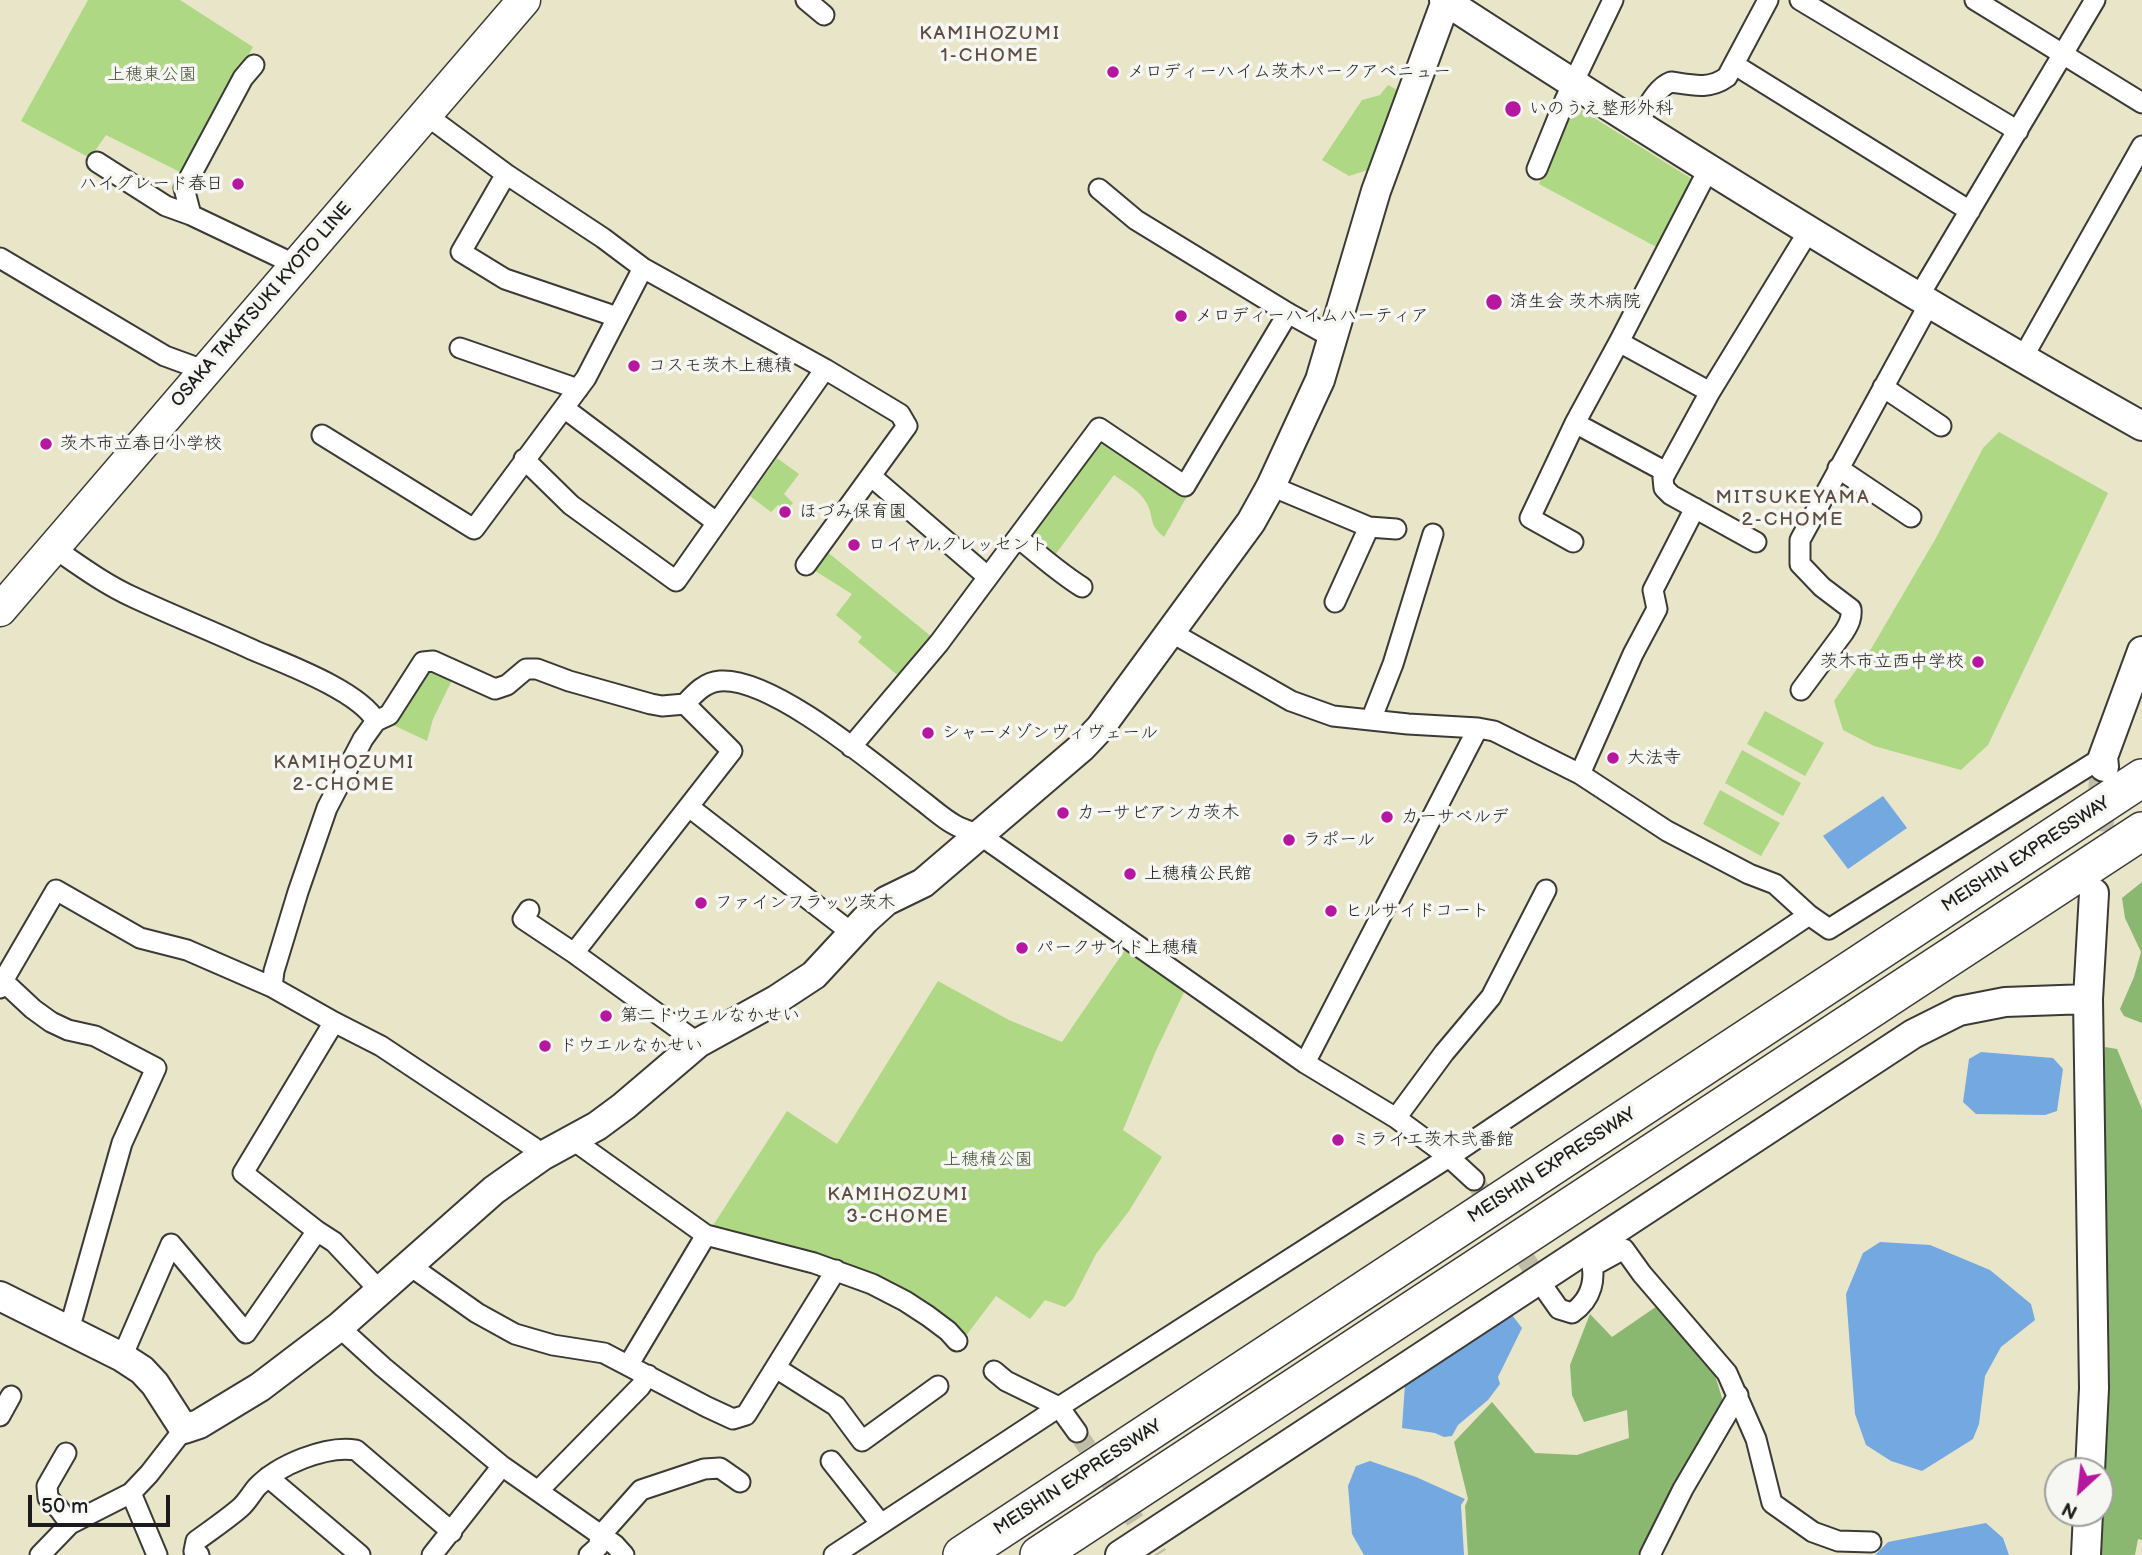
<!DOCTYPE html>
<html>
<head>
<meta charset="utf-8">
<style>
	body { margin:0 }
	#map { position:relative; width:2142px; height:1555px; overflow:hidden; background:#e9e5c9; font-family:"Balsamiq Sans",sans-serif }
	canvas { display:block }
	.north { position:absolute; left:2044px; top:1457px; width:70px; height:70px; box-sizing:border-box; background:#f6f6f2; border:2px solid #9f9f9c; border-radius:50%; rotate:207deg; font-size:19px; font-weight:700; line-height:28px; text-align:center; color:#1c1c1c }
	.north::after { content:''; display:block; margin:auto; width:24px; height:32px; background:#b5179e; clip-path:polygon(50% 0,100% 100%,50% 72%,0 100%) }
	.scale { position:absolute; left:28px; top:1495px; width:142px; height:32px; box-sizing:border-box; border:4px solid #1c1c1c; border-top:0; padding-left:9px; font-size:21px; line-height:24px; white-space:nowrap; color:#1c1c1c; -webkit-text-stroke:5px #f6f6f2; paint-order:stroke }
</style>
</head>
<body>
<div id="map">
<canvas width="2142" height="1555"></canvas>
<div class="north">N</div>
<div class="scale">50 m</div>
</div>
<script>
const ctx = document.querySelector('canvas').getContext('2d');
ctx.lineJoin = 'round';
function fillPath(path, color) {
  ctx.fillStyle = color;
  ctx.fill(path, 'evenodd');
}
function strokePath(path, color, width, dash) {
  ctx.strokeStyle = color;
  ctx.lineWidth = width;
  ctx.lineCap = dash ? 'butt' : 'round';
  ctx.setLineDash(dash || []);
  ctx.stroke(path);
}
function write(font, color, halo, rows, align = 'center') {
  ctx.font = font + ' "Balsamiq Sans","Klee One",sans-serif';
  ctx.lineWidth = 7;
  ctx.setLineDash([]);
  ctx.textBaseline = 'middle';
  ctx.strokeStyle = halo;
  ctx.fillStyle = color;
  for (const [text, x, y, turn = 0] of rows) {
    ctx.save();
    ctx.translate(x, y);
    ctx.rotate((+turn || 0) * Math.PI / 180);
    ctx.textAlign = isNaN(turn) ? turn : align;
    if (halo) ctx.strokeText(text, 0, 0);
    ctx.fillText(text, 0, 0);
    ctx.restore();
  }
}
fillPath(new Path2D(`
	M88,0H180L253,47L182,173L106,135L90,158L21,121Z
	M1388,85L1399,91L1371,169L1349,176L1322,160L1362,100L1380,95Z
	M1572,104L1695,181L1660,249L1539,184Z
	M1999,432L2108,493L1988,745L1961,770L1874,746L1843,730L1834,701L1871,649L1936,538L1983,448Z
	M1109,442L1186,498L1164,537C1147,523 1155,517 1146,502C1139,490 1125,483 1114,475L1055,555L1035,542L1033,529L1095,445Z
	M777,458L799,474L784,494L793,503L786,511L778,505L771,512L750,496Z
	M826,551L932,637L901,678L858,642L862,637L836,615L852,594L812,569Z
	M428,667L454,676L433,719L427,741L389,723Z
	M1765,711L1824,743L1805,776L1747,744Z
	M1742,750L1801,783L1783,816L1725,783Z
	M1720,790L1780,823L1761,856L1703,824Z
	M1127,947L1185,990L1155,1053L1123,1130L1162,1157L1129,1211L1096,1254L1073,1299L1065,1307L1045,1300L1030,1319L996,1296L965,1337C958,1323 943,1314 929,1305C864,1262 787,1246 712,1227L787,1111L837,1144L938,981L1009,1020L1062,1042Z`), '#aed883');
fillPath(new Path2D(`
	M2142,882V1023L2124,1016L2120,1009L2134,977L2141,952L2125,918L2122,898Z
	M2105,1047L2117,1049L2142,1109V1540L2138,1539L2135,1555H2098L2106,1384L2104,1306Z
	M1660,1304L1708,1352L1725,1408L1638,1555H1468L1465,1506L1468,1499L1454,1442L1492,1402L1535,1453L1577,1455L1629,1438L1627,1410L1584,1422L1572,1395L1570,1365L1590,1314L1612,1337Z`), '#8ab871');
fillPath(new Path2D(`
	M1883,796L1907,828L1848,869L1823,836Z
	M1981,1052L2053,1058L2063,1069L2057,1111L2045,1115L1976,1114L1963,1102L1969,1059Z
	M1880,1242L1930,1245L1990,1270L2031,1304L2035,1320L2001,1347L1985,1376L1979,1424L1973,1439L1922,1471L1891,1461L1866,1445L1855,1414L1846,1294L1863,1253Z
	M1512,1315L1522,1328L1498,1377L1500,1384L1488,1400L1458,1425L1452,1436L1444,1437L1435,1433L1402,1428L1405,1384Z
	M1370,1461L1416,1477L1465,1499L1461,1505L1464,1555H1364L1352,1534L1348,1486L1356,1466Z
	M1986,1523L2003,1538L2009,1555H1875L1888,1542Z`), '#73a8e0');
strokePath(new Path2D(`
	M1474,1180L1546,1290
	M1077,1432L1158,1555`), '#c0bda6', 19, [19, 10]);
strokePath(new Path2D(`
	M2096,873L2104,767`), '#c0bda6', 28, [28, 14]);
const street = new Path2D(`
	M806,0L824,15
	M1800,0L2018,131
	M1975,0L2142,103
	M1735,65L1970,211
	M426,115L506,174L603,238L643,268L825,369L900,414L907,426L806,565
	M1637,124C1646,111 1655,88 1671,82C1692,85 1709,90 1727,77L1768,0
	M97,162L166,206L191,215L296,265
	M1537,169L1565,100L1613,0
	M1708,170L1619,342L1710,392
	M506,174L461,252L505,279L617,317
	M1099,189L1136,220L1288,313L1333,338
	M191,215L184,188L243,78L254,65
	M0,258L165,356L206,371
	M1919,296L2095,0
	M1619,342L1575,423L1666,472
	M460,348L578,389
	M2022,359L2142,146
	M1883,387L1941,426
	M564,408L716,522
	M322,435L474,529L586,378L643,268
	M524,459L571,505L676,581L825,369
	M1838,468L1911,517
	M872,477L988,577
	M1271,486L1369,527L1396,529
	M1018,538C1040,555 1058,572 1082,587
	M1573,542L1530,518L1575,423
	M1756,542L1671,495L1664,488L1663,478L1710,392L1808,232
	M54,548C80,566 106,585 135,598C174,616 214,632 253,650C286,664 359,691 376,721
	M1335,602L1369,527
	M1169,631L1291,701L1333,716L1408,724L1478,728L1494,731L1580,774L1667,831L1749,874L1775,884L1809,915L1829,929L2103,757
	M1801,690L1844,632C1849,624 1852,618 1851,609L1822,587L1800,564V540L1929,304
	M685,704L732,751L574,953L698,1043
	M1371,720L1393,664L1433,534
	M851,747L939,643L1099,428L1185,486L1288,313
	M1580,774L1633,654L1657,609L1653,590L1695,508
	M689,807L852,933
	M529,910L523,919L574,953
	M3,981L56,890L140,938L187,950L272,987
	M0,988L3,981L33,1009L51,1022L68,1030L95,1036L156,1068L122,1143L69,1330
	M334,1022L243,1173L317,1231L334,1242L380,1291
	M1305,1063L1478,728
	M1396,1118L1444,1053L1491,997L1546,890
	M573,1140L706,1235L814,1263L872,1284L905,1301L928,1316L948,1331L957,1341
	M542,1156L533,1147L381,1046L334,1022L272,987L274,971L298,892L327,808L363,739L376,721L389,715L423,662L433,661L495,689L507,685L526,669H537L569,681L651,704L662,706L685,704C695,693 705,682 720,681C774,677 880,769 925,803C934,810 944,819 955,825C962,829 972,832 980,835L1305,1063L1396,1118L1449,1157L1474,1180
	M409,1265L477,1313L515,1334L553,1345L604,1353L707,1407L733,1419L746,1415L836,1270
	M1593,1266L1624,1249L1642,1274L1727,1373L1756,1439L1772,1503L1813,1532L1838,1541L1871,1542
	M1547,1292L1559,1309L1572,1313C1592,1299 1597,1279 1590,1255
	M339,1327L383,1367L502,1466L615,1545L624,1555
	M122,1357L171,1244L246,1333L317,1231
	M629,1364L706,1235
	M776,1368L836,1406L862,1441L938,1386
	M994,1371L1006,1381L1059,1407L1077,1432
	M0,1416L11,1396
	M66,1453L47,1486L48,1498L59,1509L70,1524
	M831,1461L881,1524
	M268,1477L360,1555
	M538,1491L640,1387L648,1375
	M131,1493L157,1555
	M40,1555L70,1524L131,1493L149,1474L184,1429
	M199,1555L194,1551L196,1541C211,1530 226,1520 240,1508C247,1502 251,1494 257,1487C278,1465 326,1445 356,1450L452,1532
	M432,1555L502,1466
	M589,1555L598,1547L601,1535L641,1490L704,1469L720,1468L740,1482
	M834,1555L1059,1407L1449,1157L1809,915
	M1650,1555L1683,1489L1738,1395`);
const secondary = new Path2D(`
	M1444,0C1673,149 1904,293 2142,426
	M2104,767L2103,757L2142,651
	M0,1296L122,1357L142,1370L155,1384L184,1429L199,1424L260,1387L339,1327L494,1190L542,1156L597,1126L624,1106L698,1043L776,1000L814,975L865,920L886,901L923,883L1082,747L1100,728L1251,522L1271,486L1320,380L1376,191L1446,1
	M2090,1471L2094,1388L2088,999L2094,893
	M1120,1555L1913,1034L1959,1011L2005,1002L2088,999
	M2086,1555L2088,1513`);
const primary = new Path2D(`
	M0,610L524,0`);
const highway = new Path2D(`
	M962,1555L2142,778
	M1039,1555L2142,831`);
strokePath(street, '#3b3a36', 23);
strokePath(secondary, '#3b3a36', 32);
strokePath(primary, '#3b3a36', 35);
strokePath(highway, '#3b3a36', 40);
strokePath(street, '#fff', 19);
strokePath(secondary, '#fff', 28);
strokePath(primary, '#fff', 32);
strokePath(highway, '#fff', 37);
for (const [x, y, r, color] of [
	[1113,72,7,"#b5179e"],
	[1513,109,9,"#b5179e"],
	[238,184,7,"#b5179e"],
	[1494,302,9,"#b5179e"],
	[1181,316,7,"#b5179e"],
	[634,366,7,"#b5179e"],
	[46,444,7,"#b5179e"],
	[785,512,7,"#b5179e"],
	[854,545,7,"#b5179e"],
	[1978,662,7,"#b5179e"],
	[928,733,7,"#b5179e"],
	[1613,758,7,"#b5179e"],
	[1063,813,7,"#b5179e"],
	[1387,817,7,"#b5179e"],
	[1289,840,7,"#b5179e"],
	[1130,874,7,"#b5179e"],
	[701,903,7,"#b5179e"],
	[1331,911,7,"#b5179e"],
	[1022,948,7,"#b5179e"],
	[606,1016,7,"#b5179e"],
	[545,1046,7,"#b5179e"],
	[1338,1140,7,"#b5179e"]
]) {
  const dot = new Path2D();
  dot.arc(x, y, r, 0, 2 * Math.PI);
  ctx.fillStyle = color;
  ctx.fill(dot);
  strokePath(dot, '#f6f6f2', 2.5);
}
write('18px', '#1c1c1c', '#f6f6f2', [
	["メロディーハイム茨木パークアベニュー",1127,72],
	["いのうえ整形外科",1529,109],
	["ハイグレード春日",224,184,"right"],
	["済生会 茨木病院",1510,302],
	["メロディーハイムハーティア",1195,316],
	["コスモ茨木上穂積",648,366],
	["茨木市立春日小学校",60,444],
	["ほづみ保育園",799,512],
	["ロイヤルクレッセント",868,545],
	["茨木市立西中学校",1964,662,"right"],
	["シャーメゾンヴィヴェール",942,733],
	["大法寺",1627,758],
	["カーサビアンカ茨木",1077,813],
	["カーサベルデ",1401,817],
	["ラポール",1303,840],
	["上穂積公民館",1144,874],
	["ファインフラッツ茨木",715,903],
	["ヒルサイドコート",1345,911],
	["パークサイド上穂積",1036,948],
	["第二ドウエルなかせい",620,1016],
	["ドウエルなかせい",559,1046],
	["ミライエ茨木弐番館",1352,1140]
], 'left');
write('18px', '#48543b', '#f6f6f2', [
	["上穂東公園",152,75],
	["上穂積公園",988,1160]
]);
write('18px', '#1c1c1c', '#f6f6f2', [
	["OSAKA TAKATSUKI KYOTO LINE",262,305,-49],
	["MEISHIN EXPRESSWAY",2026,855,-33],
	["MEISHIN EXPRESSWAY",1552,1166,-33],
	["MEISHIN EXPRESSWAY",1078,1478,-33]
]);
ctx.letterSpacing = '2px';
write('19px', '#5d4d42', '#f6f6f2', [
	["KAMIHOZUMI",990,34],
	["1-CHOME",990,56],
	["MITSUKEYAMA",1793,498],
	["2-CHOME",1793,520],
	["KAMIHOZUMI",344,763],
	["2-CHOME",344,785],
	["KAMIHOZUMI",898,1195],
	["3-CHOME",898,1217]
]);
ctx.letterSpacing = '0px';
</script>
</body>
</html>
